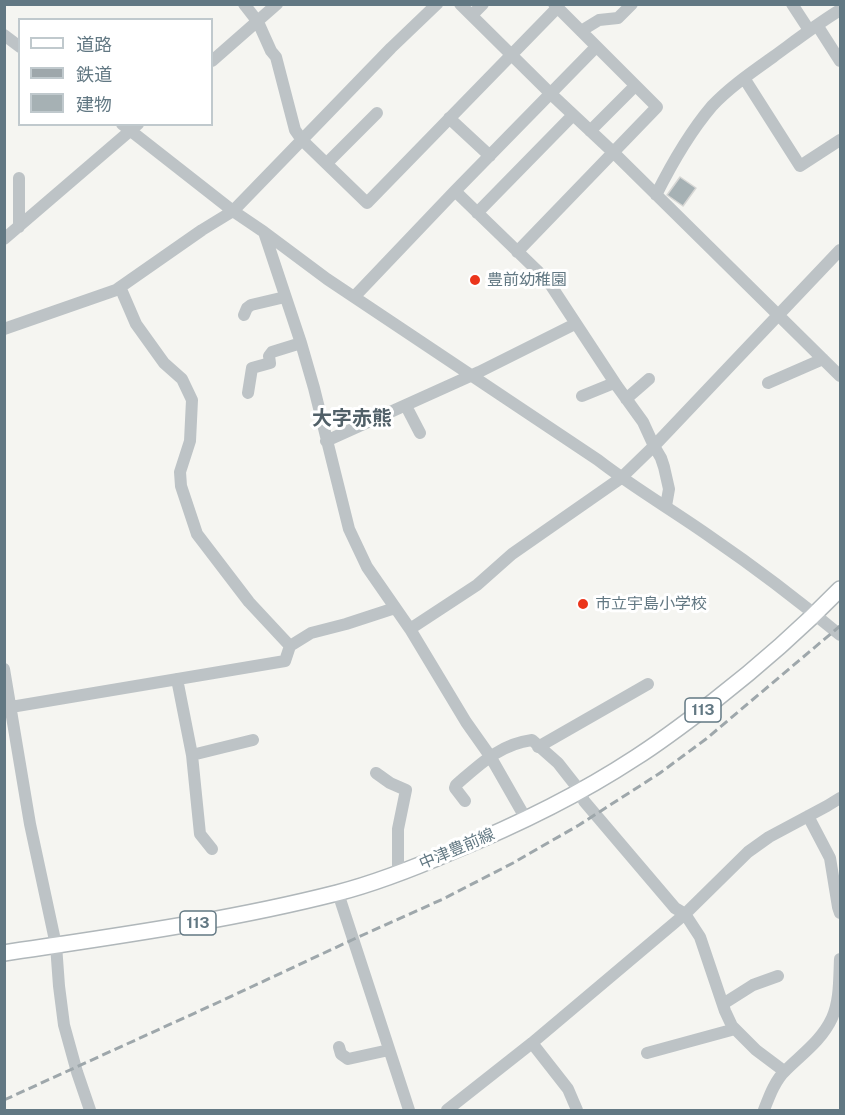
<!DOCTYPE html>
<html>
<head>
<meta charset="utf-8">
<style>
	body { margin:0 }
	#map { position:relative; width:845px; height:1115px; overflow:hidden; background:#f5f5f1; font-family:"Public Sans","Noto Sans JP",sans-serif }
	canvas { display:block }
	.frame { position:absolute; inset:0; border:6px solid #627883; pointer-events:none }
	.legend { position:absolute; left:18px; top:18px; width:195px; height:108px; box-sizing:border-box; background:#fff; border:2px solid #c0c9cd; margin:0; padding:8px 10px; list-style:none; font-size:18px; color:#627883 }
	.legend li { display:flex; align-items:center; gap:12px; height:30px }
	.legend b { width:30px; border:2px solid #c0c9cd }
</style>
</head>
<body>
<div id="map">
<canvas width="845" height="1115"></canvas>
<div class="frame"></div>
<ul class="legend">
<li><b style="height:8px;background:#fff"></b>道路</li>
<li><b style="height:8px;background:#9ea7ab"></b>鉄道</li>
<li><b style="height:16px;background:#a6b1b4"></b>建物</li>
</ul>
</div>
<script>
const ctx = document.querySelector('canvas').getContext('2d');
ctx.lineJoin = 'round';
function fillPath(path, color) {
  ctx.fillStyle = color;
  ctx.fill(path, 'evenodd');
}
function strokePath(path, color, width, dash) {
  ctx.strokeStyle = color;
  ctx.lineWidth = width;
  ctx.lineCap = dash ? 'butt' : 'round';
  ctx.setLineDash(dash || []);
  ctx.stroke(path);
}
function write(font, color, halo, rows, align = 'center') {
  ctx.font = font + ' "Public Sans","Noto Sans JP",sans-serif';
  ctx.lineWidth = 6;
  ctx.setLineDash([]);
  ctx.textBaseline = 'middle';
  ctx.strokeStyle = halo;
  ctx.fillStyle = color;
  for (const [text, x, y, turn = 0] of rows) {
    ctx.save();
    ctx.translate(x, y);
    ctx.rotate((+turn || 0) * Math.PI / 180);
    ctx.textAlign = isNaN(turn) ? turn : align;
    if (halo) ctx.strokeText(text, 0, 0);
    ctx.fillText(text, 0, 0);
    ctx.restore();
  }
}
const building = new Path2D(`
	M680,177L696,188L683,206L667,195Z`);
fillPath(building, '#a6b1b4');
strokePath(building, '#d6d6d4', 1.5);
const major = new Path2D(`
	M4,953C116,936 227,921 337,893C376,883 414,868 451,852C515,826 577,796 635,758C662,741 688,721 714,701C759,666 801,629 840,589`);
strokePath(major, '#b0b7ba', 18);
strokePath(new Path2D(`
	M244,4L258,22L271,51L276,57L295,130L302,140L367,203L558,7
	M460,4L551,94L614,153L840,376
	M792,4L809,30
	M472,15L483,4
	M817,25L840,61
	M581,31L599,20L618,18L632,4
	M4,35L20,47
	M212,61L277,4
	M744,78L800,166L840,140
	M449,118L490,156
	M122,124L233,211L264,232L327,279L598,460C634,488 674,511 712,538C756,568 799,601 840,635
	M590,131L635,86
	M327,163L377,113
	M19,178V227
	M455,191L548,281L617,386L643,422L654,446L661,458L664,467L669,489L666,506
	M656,195C672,163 689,133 712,106C730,87 752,72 773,57C795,41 817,24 840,10
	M477,213L573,115
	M264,232L301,343L314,388L349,529L367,567L410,629L466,722L490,756L526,819
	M4,239L138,124
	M517,252L657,107L554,4
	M120,287L136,324L164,363L182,379L192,400L190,441L180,472L181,486L197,534L249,602L290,646
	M354,297L455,191L596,47
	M244,315L247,308L251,305L285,297
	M4,329L116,290L202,230L233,211L391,48L437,4
	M768,383L823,359
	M248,393L252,368L270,363L269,356L272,352L301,343
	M582,396L614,383
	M626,399L649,379
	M406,406L420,433
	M326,441L479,372L575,324
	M410,629L477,585L512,554L621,478L654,446L840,250
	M4,669L30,824L56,945L59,986L64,1025L77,1072L90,1110
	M177,679L192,755L253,740
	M5,708L285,661L290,646L311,633L346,624L395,608
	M538,747L648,684
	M192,755L200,834L212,849
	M376,773L390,783L406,790L398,829V874
	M465,801L455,788L456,785C479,765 500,744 532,740L558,763L580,791L584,801L675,908L685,914L700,937L725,1011L732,1026L756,1050L784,1071
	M808,816L830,858L838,907L840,913
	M338,893L409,1110
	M723,1004L753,985L778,976
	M532,1043L568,1089L577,1110
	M339,1047L341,1054L348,1059L389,1050
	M647,1053L735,1029
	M447,1110L532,1043L685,914L748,852L769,837L827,806L840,798
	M764,1110C769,1097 775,1080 786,1070C802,1054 822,1040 832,1018C840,1000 839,979 840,959`), '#bdc3c6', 12);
strokePath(major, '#fff', 15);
strokePath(new Path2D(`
	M4,1100L219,1002L354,939L443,899L513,863L579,825L660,773L706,739L840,626`), '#9ea7ab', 3, [9, 4.5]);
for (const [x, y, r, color] of [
	[475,280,6,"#eb351b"],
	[583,604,6,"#eb351b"]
]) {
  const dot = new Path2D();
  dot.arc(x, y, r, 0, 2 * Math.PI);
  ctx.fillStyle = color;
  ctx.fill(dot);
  strokePath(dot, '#fff', 2);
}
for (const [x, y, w] of [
	[703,710,36],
	[198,923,36]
]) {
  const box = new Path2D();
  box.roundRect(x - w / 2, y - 12, w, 24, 4.5);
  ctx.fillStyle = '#fff';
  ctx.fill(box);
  strokePath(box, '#627883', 1.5);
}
write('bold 15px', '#627883', null, [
	["113",703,710],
	["113",198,923]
]);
write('16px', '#627883', '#fff', [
	["豊前幼稚園",487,280],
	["市立宇島小学校",595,604]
], 'left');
write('16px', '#627883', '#fff', [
	["中津豊前線",457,849,-23]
]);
write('bold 20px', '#516068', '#fff', [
	["大字赤熊",352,419]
]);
</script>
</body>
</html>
